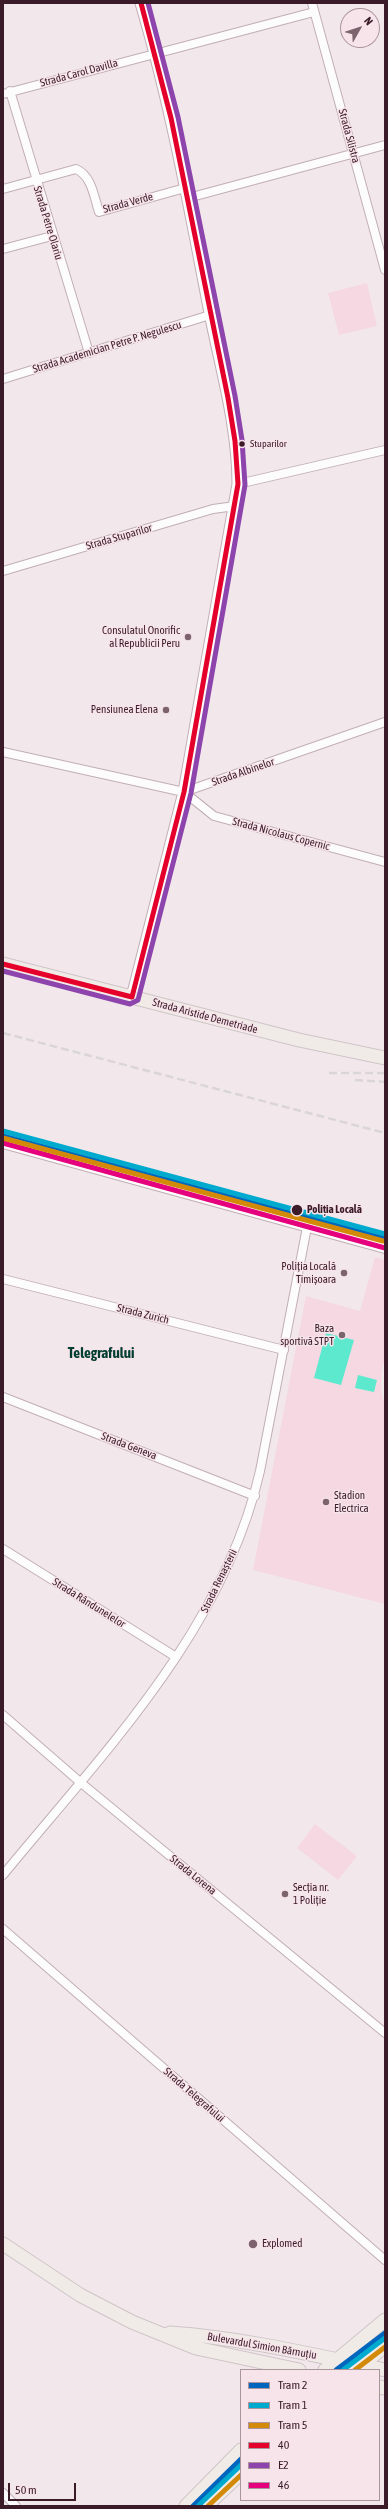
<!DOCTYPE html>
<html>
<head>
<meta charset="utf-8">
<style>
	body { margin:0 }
	#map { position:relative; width:388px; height:2509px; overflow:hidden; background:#f2e8eb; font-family:"Asap Condensed",sans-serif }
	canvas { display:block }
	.frame { position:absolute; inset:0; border:4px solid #3c1b29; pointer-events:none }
	.legend { position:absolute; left:240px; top:2369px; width:140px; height:132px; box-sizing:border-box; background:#f6e4ea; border:1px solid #ac949d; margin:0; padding:5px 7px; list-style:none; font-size:12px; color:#3c1b29 }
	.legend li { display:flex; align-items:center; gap:8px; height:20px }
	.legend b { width:20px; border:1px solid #ac949d }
	.north { position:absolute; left:340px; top:8px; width:40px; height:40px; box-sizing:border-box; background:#f6e4ea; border:1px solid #ac949d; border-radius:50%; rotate:51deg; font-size:11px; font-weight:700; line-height:16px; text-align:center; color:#3c1b29 }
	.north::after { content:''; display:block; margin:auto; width:14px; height:18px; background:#7c636d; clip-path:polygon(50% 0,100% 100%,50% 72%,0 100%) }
	.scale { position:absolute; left:8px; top:2483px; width:68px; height:18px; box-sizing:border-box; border:2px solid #3c1b29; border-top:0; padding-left:5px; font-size:12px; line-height:14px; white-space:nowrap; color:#3c1b29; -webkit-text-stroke:3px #f6e4ea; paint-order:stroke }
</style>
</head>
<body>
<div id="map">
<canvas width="388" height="2509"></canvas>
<div class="frame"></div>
<ul class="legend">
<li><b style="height:5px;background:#0065bd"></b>Tram 2</li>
<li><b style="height:5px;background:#00a9ce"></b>Tram 1</li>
<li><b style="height:5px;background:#d28a08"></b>Tram 5</li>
<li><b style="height:5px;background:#e4002b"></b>40</li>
<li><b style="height:5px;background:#8e44ad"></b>E2</li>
<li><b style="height:5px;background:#e5007d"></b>46</li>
</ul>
<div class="north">N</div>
<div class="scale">50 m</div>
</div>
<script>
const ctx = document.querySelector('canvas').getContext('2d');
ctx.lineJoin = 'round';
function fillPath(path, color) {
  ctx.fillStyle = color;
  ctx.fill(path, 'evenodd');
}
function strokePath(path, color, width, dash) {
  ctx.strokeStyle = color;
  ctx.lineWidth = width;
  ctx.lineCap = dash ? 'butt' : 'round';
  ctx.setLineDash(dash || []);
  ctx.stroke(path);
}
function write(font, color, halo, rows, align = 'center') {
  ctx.font = font + ' "Asap Condensed",sans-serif';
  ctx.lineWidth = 3;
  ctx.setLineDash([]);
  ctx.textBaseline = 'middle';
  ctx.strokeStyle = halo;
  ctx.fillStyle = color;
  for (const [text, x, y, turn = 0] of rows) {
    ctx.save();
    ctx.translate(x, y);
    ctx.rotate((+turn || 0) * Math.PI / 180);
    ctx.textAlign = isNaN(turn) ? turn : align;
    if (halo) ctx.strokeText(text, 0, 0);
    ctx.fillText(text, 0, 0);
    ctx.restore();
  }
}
fillPath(new Path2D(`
	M367,283L377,326L339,335L328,293Z
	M375,1257L385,1260V1358C380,1374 380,1391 385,1406V1604L253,1570L306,1296L360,1311Z
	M315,1824L357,1856L338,1880L297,1848Z`), '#f5d8e2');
fillPath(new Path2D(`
	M326,1333L354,1340L341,1385L314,1378Z
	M358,1375L377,1380L374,1392L355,1388Z`), '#5ce9ce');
const minor = new Path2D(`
	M312,3L385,270
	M10,91L89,353
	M3,94L314,12
	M3,189L76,169C92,176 94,197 99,212L185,188
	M188,198L385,145
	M3,249L52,236
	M3,379L210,315
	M238,484L385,450
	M3,571L213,509L235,506
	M3,752L184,792L385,722
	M184,792L214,816L385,862
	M3,1279L284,1350
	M3,1397L255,1496
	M3,1549L176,1657
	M3,1715L80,1782L385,2033
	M3,1875C104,1752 224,1630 260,1471L307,1227
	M3,1929L385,2260
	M3,2493L16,2506`);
const tertiary = new Path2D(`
	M3,1143L385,1248`);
const secondary = new Path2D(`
	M132,997L184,792L238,484C238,426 221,369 210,313C190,209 171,105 141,3`);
const primary = new Path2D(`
	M3,964L299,1040L385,1058
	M3,2244L80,2295L132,2322L196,2348L299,2370
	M170,2333C243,2338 314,2355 385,2370
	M358,2368L385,2346
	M325,2370L385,2320
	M379,2387L385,2388
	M186,2506L241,2450
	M206,2506L241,2473`);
strokePath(minor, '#c2aeb6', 10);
strokePath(tertiary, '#c2aeb6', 12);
strokePath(secondary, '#c2aeb6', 13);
strokePath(primary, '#cfc5c9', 15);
strokePath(minor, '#fdfcfc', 8);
strokePath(tertiary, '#fdfcfc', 10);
strokePath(secondary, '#fdfcfc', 11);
strokePath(primary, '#f1ebe7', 13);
strokePath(new Path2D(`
	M3,1033L385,1133
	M329,1073H385
	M355,1080L385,1082`), '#dad5d7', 2.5, [8, 4]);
strokePath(new Path2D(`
	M3,964L132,997L184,792L238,484L235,441L228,398L171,118L141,3`), '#e4002b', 5);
strokePath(new Path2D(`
	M3,971L130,1004L138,1000L191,793L245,485L242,440L235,396L178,117L148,3`), '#8e44ad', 5);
strokePath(new Path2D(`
	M3,1143L385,1248`), '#e5007d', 5);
strokePath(new Path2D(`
	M3,1136L385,1238
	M336,2370L385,2333
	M193,2506L241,2459`), '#0065bd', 5);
strokePath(new Path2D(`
	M3,1131L385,1234
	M343,2370L385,2338
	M198,2506L241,2465`), '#00a9ce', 5);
strokePath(new Path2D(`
	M3,1138L383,1241
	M355,2370L385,2347
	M208,2506L241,2475`), '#d28a08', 5);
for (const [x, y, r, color] of [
	[242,444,3.5,"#3c1b29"],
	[188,637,4,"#7c636d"],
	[166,710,4,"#7c636d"],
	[297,1210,6,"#3c1b29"],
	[344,1273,4,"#7c636d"],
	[342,1335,4,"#7c636d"],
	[326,1502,4,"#7c636d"],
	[285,1894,4,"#7c636d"],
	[253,2244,5,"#7c636d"]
]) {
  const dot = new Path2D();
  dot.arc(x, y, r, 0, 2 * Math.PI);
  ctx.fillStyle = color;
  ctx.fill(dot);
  strokePath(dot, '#f6e4ea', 1.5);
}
write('10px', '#3c1b29', '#f6e4ea', [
	["Stuparilor",250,444]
], 'left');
write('11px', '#3c1b29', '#f6e4ea', [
	["Strada Carol Davilla",79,73,-15],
	["Strada Silistra",349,136,75],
	["Strada Verde",128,203,-15],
	["Strada Petre Olariu",48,223,73],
	["Strada Academician Petre P. Negulescu",107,347,-17],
	["Strada Stuparilor",119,537,-16],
	["Strada Albinelor",243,772,-19],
	["Strada Nicolaus Copernic",281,834,15],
	["Strada Aristide Demetriade",205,1016,15],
	["Strada Zurich",143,1314,14],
	["Strada Geneva",129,1446,21],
	["Strada Renașterii",219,1581,-64],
	["Strada Rândunelelor",89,1603,32],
	["Strada Lorena",193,1875,39],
	["Strada Telegrafului",194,2095,41],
	["Bulevardul Simion Bărnuțiu",262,2346,10]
]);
write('11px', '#3c1b29', '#f6e4ea', [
	["Consulatul Onorific",180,631],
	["al Republicii Peru",180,644],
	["Pensiunea Elena",158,710],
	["Poliția Locală",336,1267],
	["Timișoara",336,1280],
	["Baza",334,1329],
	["sportivă STPT",334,1342],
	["Stadion",334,1496,"left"],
	["Electrica",334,1509,"left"],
	["Secția nr.",293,1888,"left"],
	["1 Poliție",293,1901,"left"],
	["Explomed",262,2244,"left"]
], 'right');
write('bold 11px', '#3c1b29', '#f6e4ea', [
	["Poliția Locală",307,1210]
], 'left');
write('bold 15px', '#023d31', '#f6e4ea', [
	["Telegrafului",101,1353]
]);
</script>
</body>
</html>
